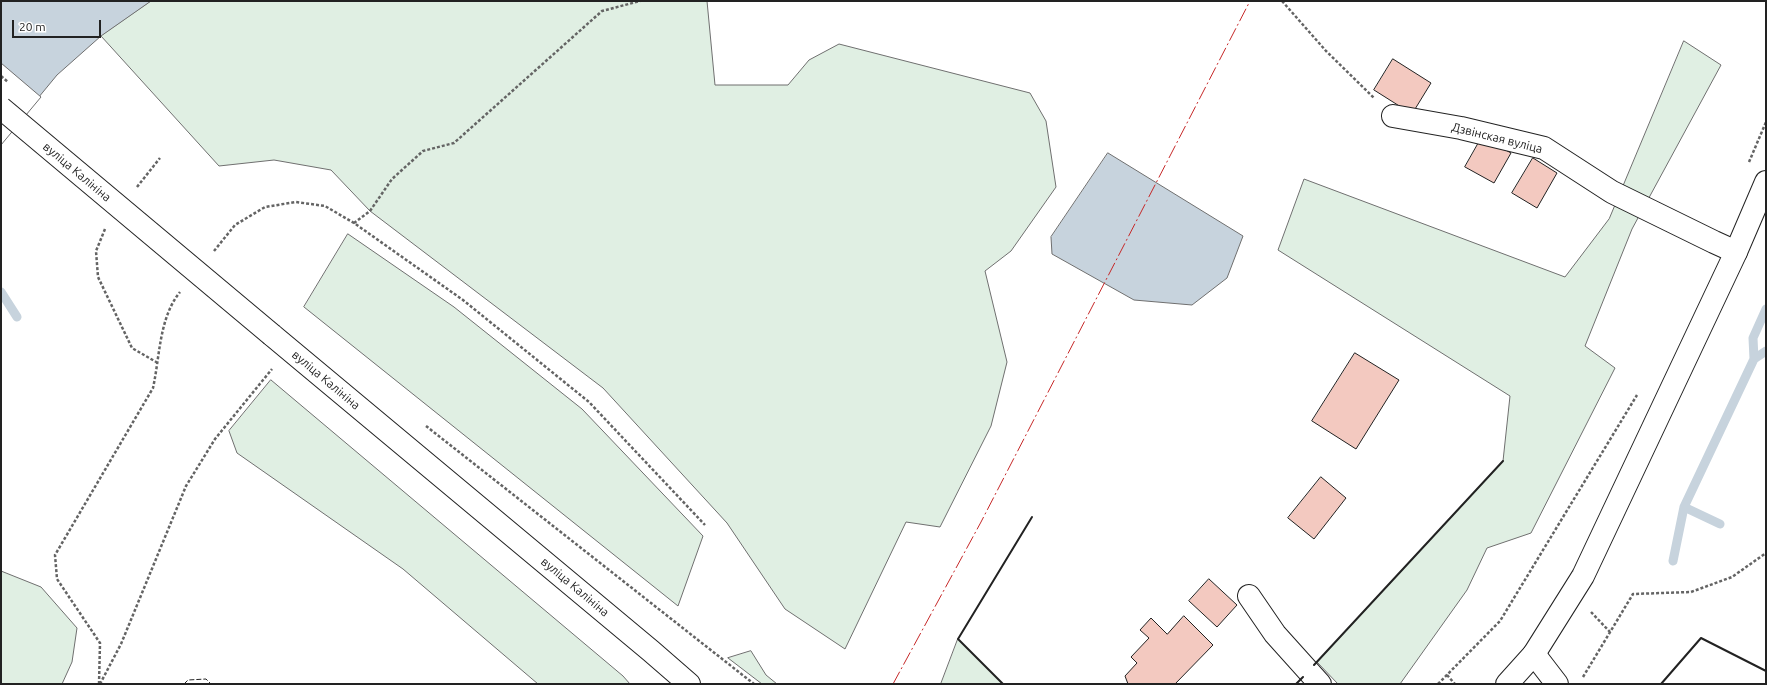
<!DOCTYPE html>
<html>
<head>
<meta charset="utf-8">
<style>
	body { margin:0 }
	#map { position:relative; width:1767px; height:685px; overflow:hidden; background:#fff; font-family:Ubuntu,sans-serif }
	canvas { display:block }
	.frame { position:absolute; inset:0; border:2px solid #222; pointer-events:none }
	.scale { position:absolute; left:12px; top:20px; width:89px; height:18px; box-sizing:border-box; border:2px solid #222; border-top:0; padding-left:5px; font-size:12px; line-height:14px; white-space:nowrap; color:#222; -webkit-text-stroke:3px #fff; paint-order:stroke }
</style>
</head>
<body>
<div id="map">
<canvas width="1767" height="685"></canvas>
<div class="frame"></div>
<div class="scale">20 m</div>
</div>
<script>
const ctx = document.querySelector('canvas').getContext('2d');
ctx.lineJoin = 'round';
function fillPath(path, color) {
  ctx.fillStyle = color;
  ctx.fill(path, 'evenodd');
}
function strokePath(path, color, width, dash) {
  ctx.strokeStyle = color;
  ctx.lineWidth = width;
  ctx.lineCap = dash ? 'butt' : 'round';
  ctx.setLineDash(dash || []);
  ctx.stroke(path);
}
function write(font, color, halo, rows, align = 'center') {
  ctx.font = font + ' Ubuntu,sans-serif';
  ctx.lineWidth = 3;
  ctx.setLineDash([]);
  ctx.textBaseline = 'middle';
  ctx.strokeStyle = halo;
  ctx.fillStyle = color;
  for (const [text, x, y, turn = 0] of rows) {
    ctx.save();
    ctx.translate(x, y);
    ctx.rotate((+turn || 0) * Math.PI / 180);
    ctx.textAlign = isNaN(turn) ? turn : align;
    if (halo) ctx.strokeText(text, 0, 0);
    ctx.fillText(text, 0, 0);
    ctx.restore();
  }
}
const green = new Path2D(`
	M151,1H707L715,85H788L809,60L839,44L1030,93L1046,121L1056,187L1011,251L985,271L1007,362L991,426L940,527L906,522L845,649L785,609L727,523L603,388L370,211L331,170L274,160L219,166L101,36Z
	M1684,41L1721,65L1632,229L1585,346L1615,368L1531,533L1487,548L1467,590L1400,684H1338L1317,662L1503,461L1510,396L1278,250L1304,179L1565,277L1609,219Z
	M348,234L454,307L582,409L703,536L678,606L304,307Z
	M271,380L623,676L630,684H538L403,569L237,453L229,431Z
	M1,571L41,587L77,628L72,662L62,684H1Z
	M958,639L1003,684H941Z
	M751,651L766,675L777,684H762L728,658Z`);
fillPath(green, '#e0efe3');
strokePath(green, '#6f6f6f', 1);
const water = new Path2D(`
	M1,1H151L101,36L57,75L1,143Z
	M1108,153L1243,236L1227,278L1192,305L1134,300L1052,254L1051,237Z`);
fillPath(water, '#c7d3dd');
strokePath(water, '#6f6f6f', 1);
const pier = new Path2D(`
	M1,63L41,97L1,145Z`);
fillPath(pier, '#fff');
strokePath(pier, '#6f6f6f', 1);
strokePath(new Path2D(`
	M1,292L17,317
	M1754,359L1753,338L1766,309
	M1684,507L1720,524
	M1673,561L1684,507L1754,359L1766,351`), '#c7d3dd', 9);
const building = new Path2D(`
	M1393,59L1431,83L1412,114L1374,90Z
	M1482,137L1511,153L1494,183L1465,167Z
	M1533,158L1557,173L1537,208L1512,193Z
	M1355,353L1399,380L1356,449L1312,421Z
	M1321,477L1346,498L1314,539L1288,518Z
	M1209,579L1237,605L1217,627L1189,601Z
	M1184,616L1213,645L1175,684H1128L1125,676L1137,663L1131,657L1149,638L1140,630L1151,618L1167,634Z`);
fillPath(building, '#f3c9c0');
strokePath(building, '#222', 1);
const minor = new Path2D(`
	M1393,116L1461,128L1544,148L1612,192L1714,242L1736,252
	M1249,596L1275,634L1320,684
	M1534,654L1557,684`);
const major = new Path2D(`
	M272,335L651,651L689,684
	M1507,684L1534,654L1583,576L1736,252L1766,182`);
strokePath(minor, '#222', 24);
strokePath(major, '#222', 24);
strokePath(new Path2D(`
	M1282,1L1326,51L1374,98
	M1749,162L1766,122
	M137,187L160,158
	M354,223L370,211L392,179L423,151L454,143L602,11L640,1
	M105,229L96,251L98,277L132,348L158,363
	M214,251L235,225L265,207L296,202L325,206L354,223L463,300L589,402L705,525
	M426,426L754,684
	M1591,612L1610,632
	M1447,675L1455,684
	M1583,677L1633,594L1691,592L1732,577L1766,553
	M99,684L100,643L57,579L55,555L153,388C160,356 159,318 180,292
	M100,684L121,644L186,486L215,439L272,369
	M1438,684L1500,621L1637,395`), '#646464', 2.5, [3, 2]);
strokePath(minor, '#fff', 22);
strokePath(major, '#fff', 22);
const majorBridge = new Path2D(`
	M1,108L272,335`);
strokePath(majorBridge, '#222', 24, []);
strokePath(new Path2D(`
	M1,76L8,82`), '#646464', 2.5, [3, 2]);
strokePath(majorBridge, '#fff', 22);
strokePath(new Path2D(`
	M184,684L188,680L206,679L211,684`), '#222', 1, [5, 2]);
strokePath(new Path2D(`
	M1314,665L1503,461
	M1003,684L958,639L1032,517
	M1296,684L1303,677
	M1661,684L1701,638L1766,671`), '#222', 2);
strokePath(new Path2D(`
	M893,684L981,522L1250,1`), '#c62828', 1, [14, 3, 2, 3]);
write('12px', '#222', '#fff', [
	["Дзвінская вуліца",1497,138,14],
	["вуліца Калініна",77,172,40],
	["вуліца Калініна",326,380,40],
	["вуліца Калініна",575,587,40]
]);
</script>
</body>
</html>
